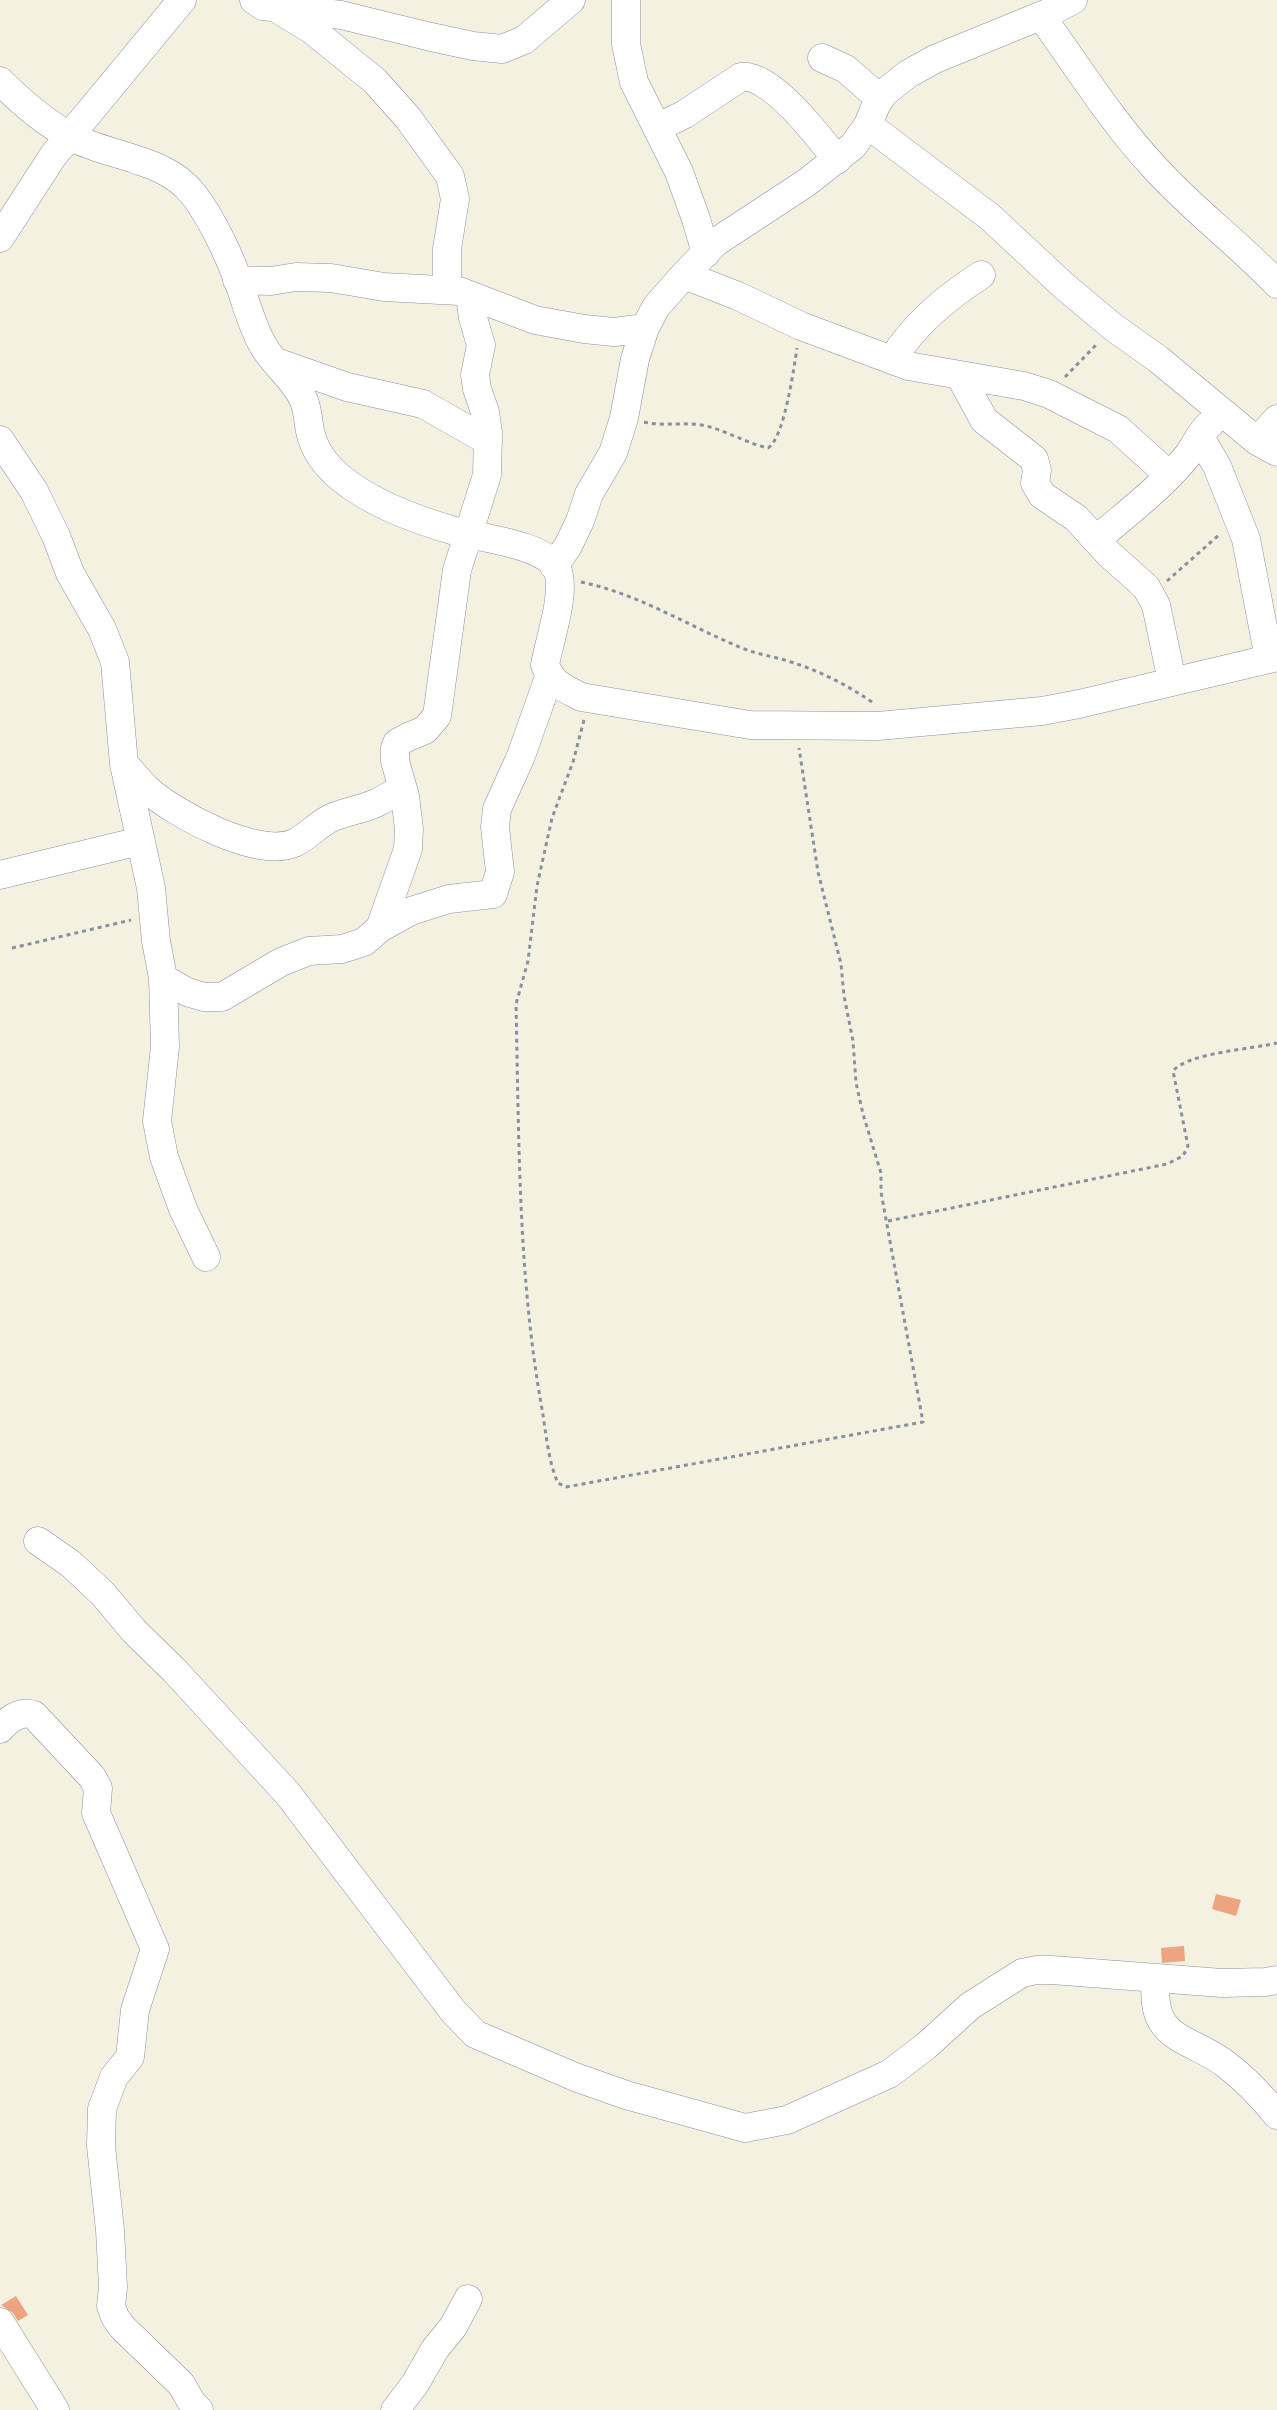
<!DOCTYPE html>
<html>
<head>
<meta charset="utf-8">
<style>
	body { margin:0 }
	canvas { display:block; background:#f5f1e1 }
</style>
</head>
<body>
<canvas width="1277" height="2410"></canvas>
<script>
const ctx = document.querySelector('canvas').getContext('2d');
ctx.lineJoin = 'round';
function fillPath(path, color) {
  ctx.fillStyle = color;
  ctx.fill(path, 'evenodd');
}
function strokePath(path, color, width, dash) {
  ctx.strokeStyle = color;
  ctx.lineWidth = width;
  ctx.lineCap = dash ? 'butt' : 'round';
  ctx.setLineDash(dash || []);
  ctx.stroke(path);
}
fillPath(new Path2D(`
	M1216,1894L1241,1900L1236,1916L1212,1909Z
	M1184,1946L1185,1961L1162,1963L1161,1948Z
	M16,2296L28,2315L18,2321L13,2313L1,2305Z`), '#eea480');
const minor = new Path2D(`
	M254,0L263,6L341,15L431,37L473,46L502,49L524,40L571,0
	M626,0V44L634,82L679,172L696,219L706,253
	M276,8L312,30L375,81L408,118L450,176L455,199L447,249V290
	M1041,16C1078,67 1112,122 1155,168C1193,210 1238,243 1277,284
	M822,58L846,69L880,99
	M0,81C23,104 48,126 78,140C115,157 167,160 193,194C212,218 232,261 241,289C248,309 253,329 264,347C275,366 296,380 304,401C308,411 308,421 310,431C314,450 327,467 342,479C373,504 416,520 455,531C479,538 545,544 557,569C567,591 549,641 545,665C552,684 564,688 581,697L750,725L878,726L1042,711L1079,704L1277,657
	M868,125L990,217L1064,286L1113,327L1158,359L1257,441L1277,452
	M657,128L685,114L741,77C770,72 820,138 837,160
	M0,238L53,156L182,0
	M684,275L738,296L801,326L908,366L1024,386L1049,394L1118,429L1159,466L1167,476
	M237,280L271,281L296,277L331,278L384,287L459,291L535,320L584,329L614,332L645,328
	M892,360C914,324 946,298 981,275
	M276,362L347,387L423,404L488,441
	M960,376L984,420L1034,459L1037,470L1035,483L1042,495L1076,518L1109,554L1146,587L1156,605L1172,681
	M1200,437L1217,466L1246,539L1269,658
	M0,440L34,491L56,536L70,573L102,629L115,662L124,764L151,888L156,941L163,978L165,1047L157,1121L164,1157L183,1209L206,1257
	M1257,441L1277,419
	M1096,540C1127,513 1161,488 1188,455C1196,445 1200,432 1210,424
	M554,566L568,546L580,521L589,494L613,453L624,418L635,359L645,328L656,307L684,275L716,242L806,183L853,146L868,125L876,105L884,93L908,74L935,59L1050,12L1073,0
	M124,764C132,772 139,781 147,789C174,814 258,859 294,843C306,838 316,826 329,819C343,812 361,810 376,803C385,799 393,793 403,789
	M0,875L140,841
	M380,928L408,849L409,829L405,796L395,761V748L397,743L408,737L425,730L437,716L457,570L487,475L488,433L485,412L477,389L475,375L481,345L473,318L470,295
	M163,978L187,992L204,997H222L281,962L309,951L342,949L364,942L380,928L411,911L449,899L493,894L500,872L495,827L497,809L521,756L549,677
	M38,1541L71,1564L103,1594L134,1631L174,1670L288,1794L453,2011L475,2034L575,2077L626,2095L745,2128L787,2120L889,2074L926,2046L970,2006L1022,1973L1037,1970H1052L1222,1983L1265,1982L1277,1980
	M0,1729C9,1719 21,1710 34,1715L92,1777L98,1788L96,1813L155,1949L135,2010L130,2057L114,2077L102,2109L101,2146L110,2230L113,2287L111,2306L115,2317L122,2327L181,2384L192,2403L199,2410
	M1156,1980C1149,2043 1191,2036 1228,2066C1245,2079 1263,2098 1277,2115
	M0,2322L55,2410
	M395,2410L415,2384L435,2349L453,2327L468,2299`);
strokePath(minor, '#8890a0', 29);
strokePath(new Path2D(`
	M1065,377L1097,344
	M644,422C665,427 685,421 706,426C727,431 746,443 768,448C784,439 794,368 797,348
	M1167,581L1220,534
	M581,582C640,594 691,628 747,650C761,655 776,657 791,662C820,671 847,685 872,702
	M584,720L573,762L552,818L537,886L528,961L516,1004C519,1138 518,1276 542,1409C546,1432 548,1461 558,1483L566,1487L923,1422L881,1192V1173L863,1114L856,1083L853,1041L844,996L841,964L818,872L799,748
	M12,948L131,920
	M888,1221L1167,1164L1183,1156L1188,1146L1173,1071C1187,1053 1252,1049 1277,1043`), '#8890a0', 3, [4, 4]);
strokePath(minor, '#fff', 28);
</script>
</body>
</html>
